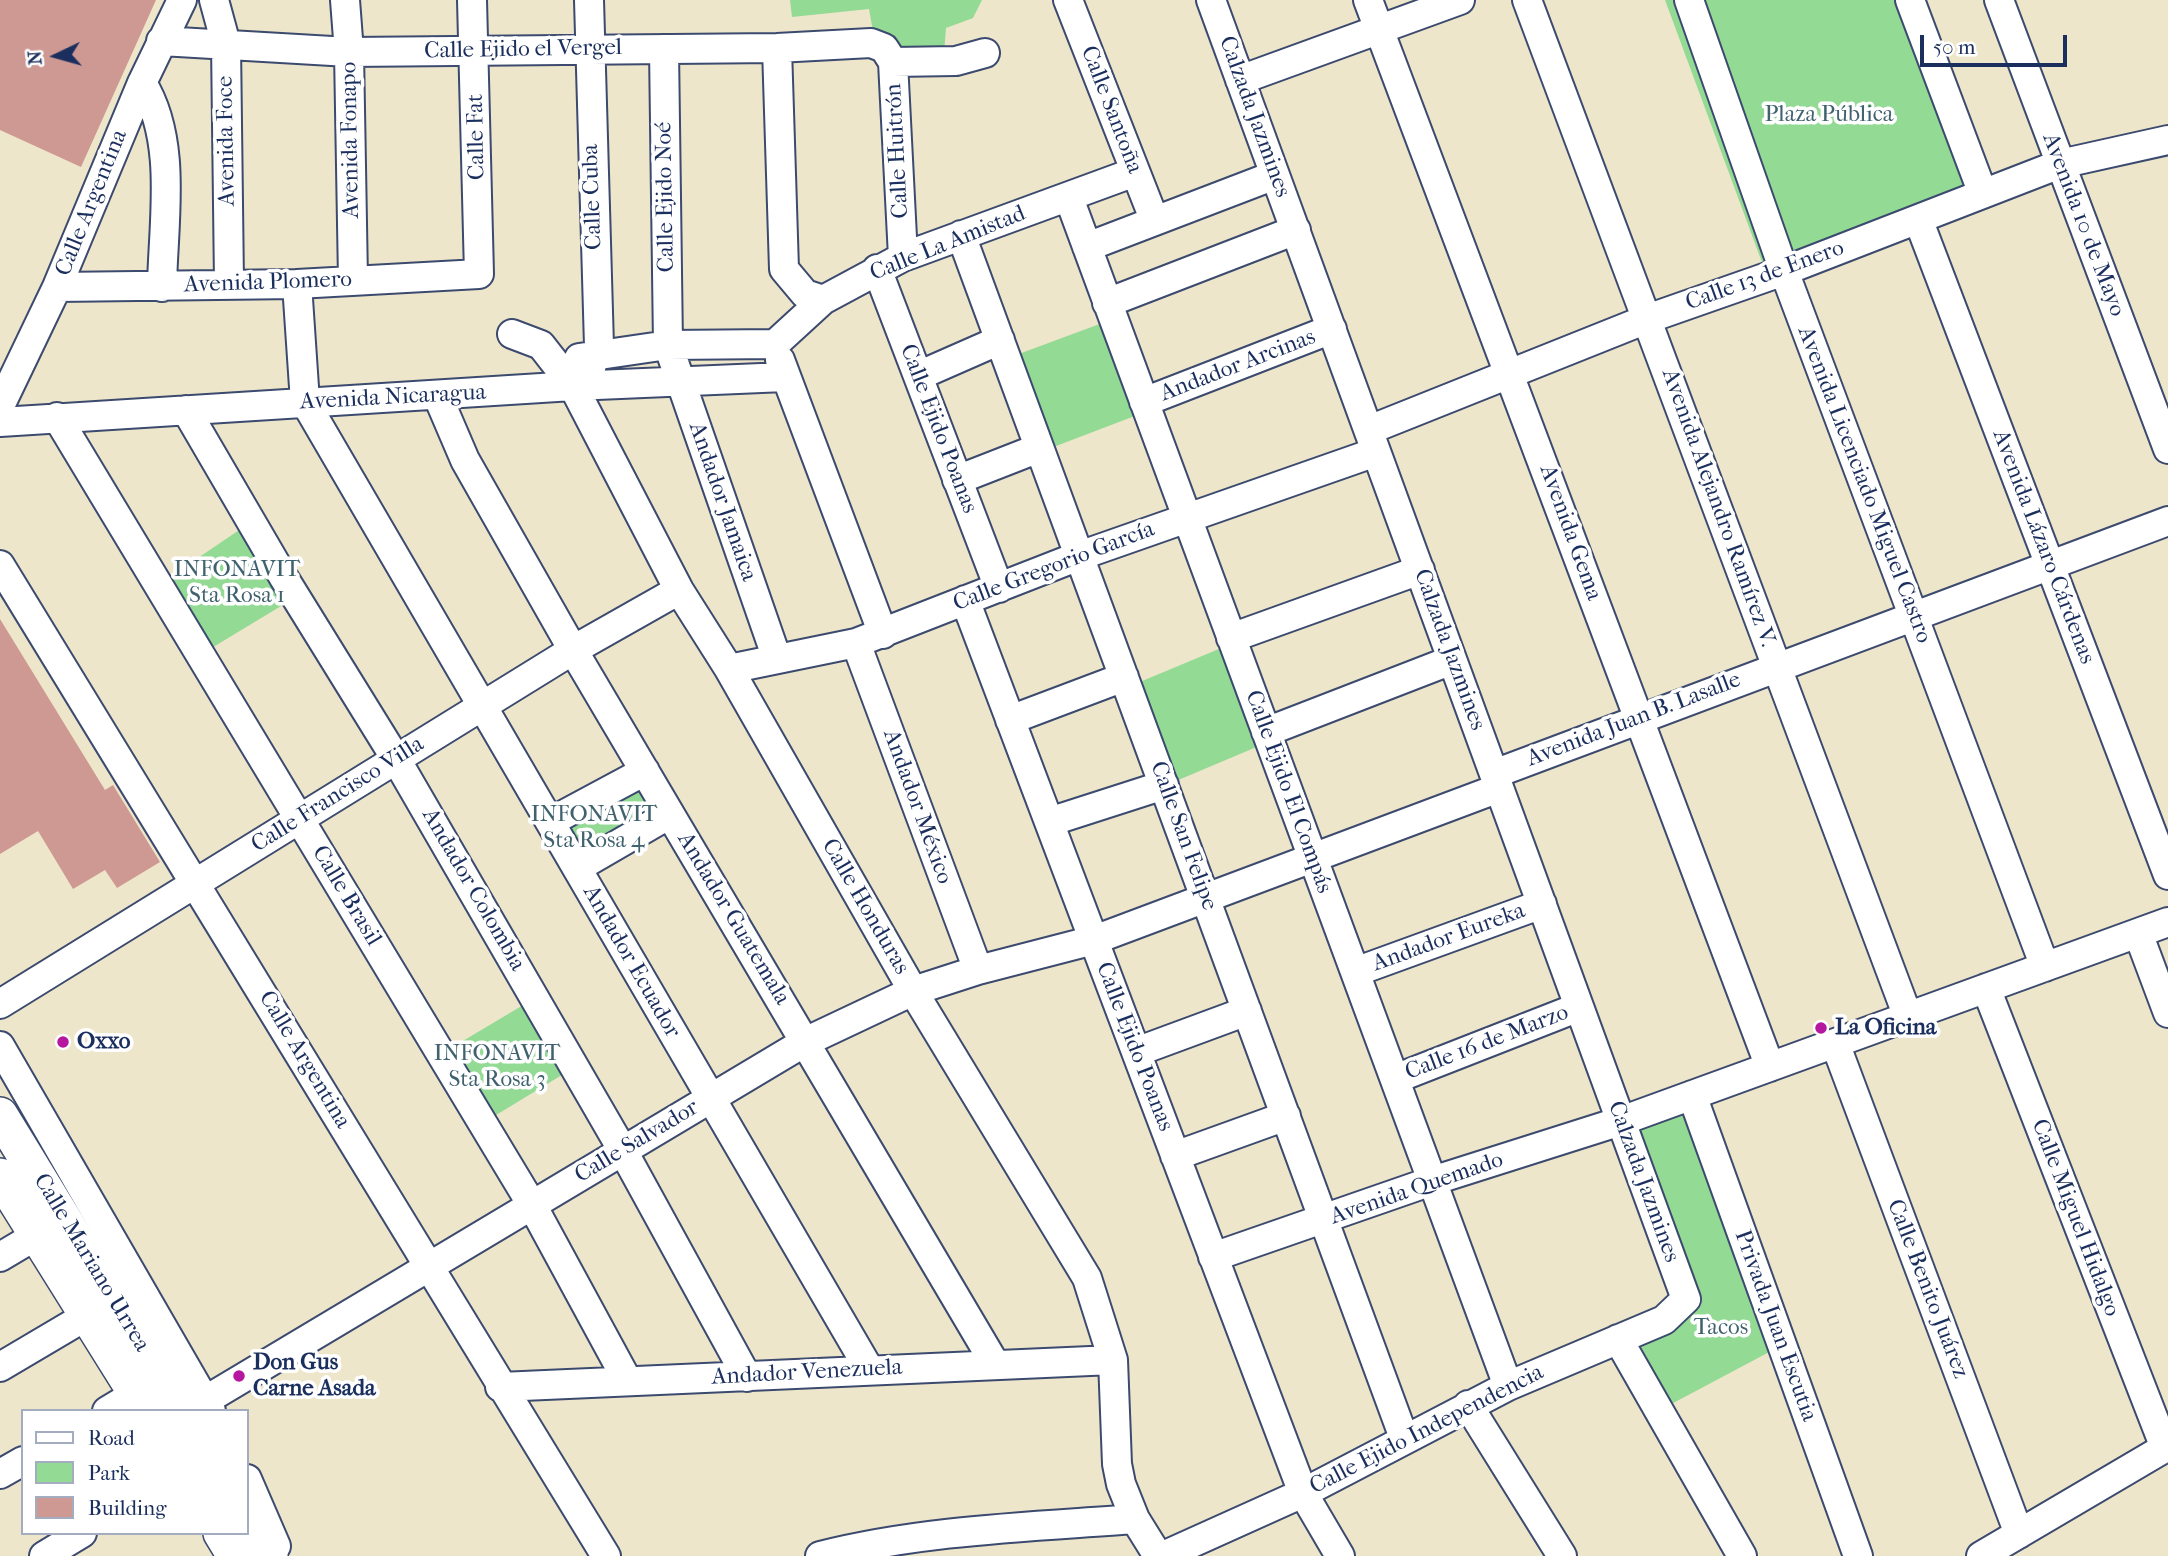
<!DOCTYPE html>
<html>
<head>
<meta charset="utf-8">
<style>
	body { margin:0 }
	#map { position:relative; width:2168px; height:1556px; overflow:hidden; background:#eee6ca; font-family:"IM FELL French Canon",serif }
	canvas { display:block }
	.legend { position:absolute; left:21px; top:1409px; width:228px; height:126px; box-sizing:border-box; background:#fff; border:2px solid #a4acbf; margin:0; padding:9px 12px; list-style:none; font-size:21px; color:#1b2f5e }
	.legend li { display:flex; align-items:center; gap:14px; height:35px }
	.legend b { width:35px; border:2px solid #a4acbf }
	.north { position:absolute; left:21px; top:21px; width:70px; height:70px; -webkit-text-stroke:5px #fff; paint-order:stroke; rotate:265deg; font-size:19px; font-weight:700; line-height:28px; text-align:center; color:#1b2f5e }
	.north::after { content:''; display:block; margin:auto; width:24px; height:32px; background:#1b2f5e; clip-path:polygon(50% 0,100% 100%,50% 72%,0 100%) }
	.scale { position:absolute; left:1920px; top:35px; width:147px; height:32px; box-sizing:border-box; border:4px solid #1b2f5e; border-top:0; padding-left:9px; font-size:21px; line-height:24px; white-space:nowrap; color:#1b2f5e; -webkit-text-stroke:5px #fff; paint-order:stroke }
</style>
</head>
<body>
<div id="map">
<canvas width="2168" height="1556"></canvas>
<ul class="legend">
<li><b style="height:9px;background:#fff"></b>Road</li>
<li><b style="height:19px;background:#93da94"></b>Park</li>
<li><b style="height:19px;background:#ce9992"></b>Building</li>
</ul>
<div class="north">N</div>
<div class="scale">50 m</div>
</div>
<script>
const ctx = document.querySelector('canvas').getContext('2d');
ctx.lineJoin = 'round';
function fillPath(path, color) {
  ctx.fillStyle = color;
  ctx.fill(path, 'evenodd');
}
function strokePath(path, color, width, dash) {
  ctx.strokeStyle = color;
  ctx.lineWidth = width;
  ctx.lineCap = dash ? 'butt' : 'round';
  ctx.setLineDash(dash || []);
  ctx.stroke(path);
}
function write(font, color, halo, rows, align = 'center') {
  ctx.font = font + ' "IM FELL French Canon",serif';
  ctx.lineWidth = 7;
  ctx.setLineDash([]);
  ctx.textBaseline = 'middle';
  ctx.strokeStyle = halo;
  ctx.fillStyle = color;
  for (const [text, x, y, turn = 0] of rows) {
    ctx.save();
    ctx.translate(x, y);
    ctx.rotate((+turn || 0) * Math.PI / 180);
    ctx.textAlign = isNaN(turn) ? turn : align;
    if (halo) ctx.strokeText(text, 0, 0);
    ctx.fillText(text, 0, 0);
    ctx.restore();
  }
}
fillPath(new Path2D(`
	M790,0H982L973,18L946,28L944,54L897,52L874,37L869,9L792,17Z
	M1665,0H1924L1988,175L1763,265Z
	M1105,322L1140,414L1043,451L1008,358Z
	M251,522L296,597L200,655L158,585Z
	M1226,646L1266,743L1176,781L1135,684Z
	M645,771L670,814L577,868L550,822Z
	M535,998L575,1067L483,1123L441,1054Z
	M1689,1104L1773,1350L1662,1409L1622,1339L1683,1309L1630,1124Z`), '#93da94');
fillPath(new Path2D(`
	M0,0H156L81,167L0,130Z
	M0,619L105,790L113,785L160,862L117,888L105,870L73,889L38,831L0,854Z`), '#ce9992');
const minor = new Path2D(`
	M214,0L226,44L229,283
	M345,0L349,52L353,280
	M1068,0L1154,219
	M1368,0L1770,1067
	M1527,0L1908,1017
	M1689,0L1784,271L2045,967
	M1910,0L1983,194
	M1999,0L2168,449
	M161,41L349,52L777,48L871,43L884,48L893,62L903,257
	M777,48L784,269L805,294L823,300
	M664,49L668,345L777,659
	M893,62L956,61L985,53
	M1240,80L1460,0
	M142,83C178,141 163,222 162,287
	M1069,198L1508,1386
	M1918,219L2168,875
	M961,235L1404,1438
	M1087,247L1275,175
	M877,269L999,588
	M297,284L305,402L869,1369
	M57,287L297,284L479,274L472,0
	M1107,303L1296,230
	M512,334L541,345L573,386L679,590L729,669L913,991L1087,1278L1113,1360L1117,1464L1121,1484L1135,1519L1158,1556
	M775,344L823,300L903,257L1135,172
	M579,358L668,345L775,344
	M780,360L883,634
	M918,376L1000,340
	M573,386L591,367L599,346L589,0
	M438,397L465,460L573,650L995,1364
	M1144,402L1332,329
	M0,406L57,287L142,83L182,0
	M186,410L284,578L396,759L623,1151L747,1377
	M57,417L532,1205L627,1380
	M0,422L573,386L785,377
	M1369,430L1647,319L1784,271L2060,164L2168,140
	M957,480L1039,448
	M0,565L606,1556
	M965,600L1303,1493L1340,1556
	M1231,638L1420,570
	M856,643L978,970
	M729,669L856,643L1079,556L1376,452
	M1010,720L1124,677
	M1266,732L1452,660
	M1494,774L2168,521
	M550,822L645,771
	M1049,822L1164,785
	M577,868L670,814
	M2138,933L2168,1013
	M1355,972L1542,904
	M1986,988L2165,1448
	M0,1004L573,650L679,590
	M1835,1043L2019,1534
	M0,1046L211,1411
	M1136,1052L1247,1011
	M1395,1079L1579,1007
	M1692,1095L1858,1556
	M1175,1156L1286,1116
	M0,1257L37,1235
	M1213,1257L1432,1181L1621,1121L2168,922
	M1618,1339L1742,1556
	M0,1367L88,1315
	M500,1387L1113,1360
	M206,1400L805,1042L913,991L978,970L1094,940L1499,788
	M1468,1405L1562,1556
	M107,1411L137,1393
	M0,1474L23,1461
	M247,1479L276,1546
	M44,1556L82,1533
	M820,1556C923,1530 1029,1527 1135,1519
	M1163,1556L1303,1493L1508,1386L1664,1320L1686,1299L1211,0
	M1981,1556L2168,1446`);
const major = new Path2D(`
	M0,1115L181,1411
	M0,1176L147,1411
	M247,1518L270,1556
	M221,1533L235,1556`);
strokePath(minor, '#3b4a6e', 32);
strokePath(major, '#3b4a6e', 38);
strokePath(minor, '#fff', 28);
strokePath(major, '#fff', 35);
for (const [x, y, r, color] of [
	[1821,1028,7,"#b5179e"],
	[63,1042,7,"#b5179e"],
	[239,1376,7,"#b5179e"]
]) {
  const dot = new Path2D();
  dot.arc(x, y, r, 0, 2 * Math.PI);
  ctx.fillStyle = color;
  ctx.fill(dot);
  strokePath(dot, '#fff', 2.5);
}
write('23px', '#1b2f5e', '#fff', [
	["Calle Ejido el Vergel",523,50,-1],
	["Calle Santoña",1111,110,69],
	["Calzada Jazmines",1254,117,70],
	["Calle Fat",477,137,-91],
	["Avenida Fonapo",351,140,-91],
	["Avenida Foce",227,141,-91],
	["Calle Huitrón",898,151,-93],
	["Calle Cuba",593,197,-92],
	["Calle Ejido Noé",666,197,-91],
	["Calle Argentina",92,203,-68],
	["Avenida 10 de Mayo",2083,225,69],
	["Calle La Amistad",948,244,-22],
	["Calle 13 de Enero",1765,276,-20],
	["Avenida Plomero",268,283,-2],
	["Andador Arcinas",1238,366,-21],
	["Avenida Nicaragua",393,398,-3],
	["Calle Ejido Poanas",938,429,69],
	["Avenida Licenciado Miguel Castro",1864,485,69],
	["Andador Jamaica",722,502,71],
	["Avenida Alejandro Ramírez V.",1718,508,70],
	["Avenida Gema",1570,533,70],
	["Avenida Lázaro Cárdenas",2043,547,69],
	["Calle Gregorio García",1054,567,-21],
	["Calzada Jazmines",1449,650,70],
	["Avenida Juan B. Lasalle",1634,720,-21],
	["Calle Ejido El Compás",1288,792,70],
	["Calle Francisco Villa",338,795,-32],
	["Andador México",917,807,70],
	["Calle San Felipe",1183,836,70],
	["Andador Colombia",473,890,60],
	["Calle Brasil",346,896,59],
	["Calle Honduras",865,907,60],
	["Andador Guatemala",733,919,59],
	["Andador Eureka",1449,938,-20],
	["Andador Ecuador",631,962,60],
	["Calle 16 de Marzo",1487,1043,-21],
	["Calle Ejido Poanas",1134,1047,69],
	["Calle Argentina",304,1060,59],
	["Calle Salvador",637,1142,-31],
	["Calzada Jazmines",1643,1182,70],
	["Avenida Quemado",1417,1189,-19],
	["Calle Miguel Hidalgo",2075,1218,69],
	["Calle Mariano Urrea",91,1263,59],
	["Calle Benito Juárez",1927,1289,69],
	["Privada Juan Escutia",1775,1326,70],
	["Andador Venezuela",807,1373,-3],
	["Calle Ejido Independencia",1427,1430,-27]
]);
write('23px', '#3f626e', '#fff', [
	["Plaza Pública",1829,115],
	["INFONAVIT",237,570],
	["Sta Rosa 1",237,596],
	["INFONAVIT",594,815],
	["Sta Rosa 4",594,841],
	["INFONAVIT",497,1054],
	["Sta Rosa 3",497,1080],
	["Tacos",1721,1328]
]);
write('bold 23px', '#1b2f5e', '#fff', [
	["La Oficina",1835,1028],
	["Oxxo",77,1042],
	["Don Gus",253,1363],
	["Carne Asada",253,1389]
], 'left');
</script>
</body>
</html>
